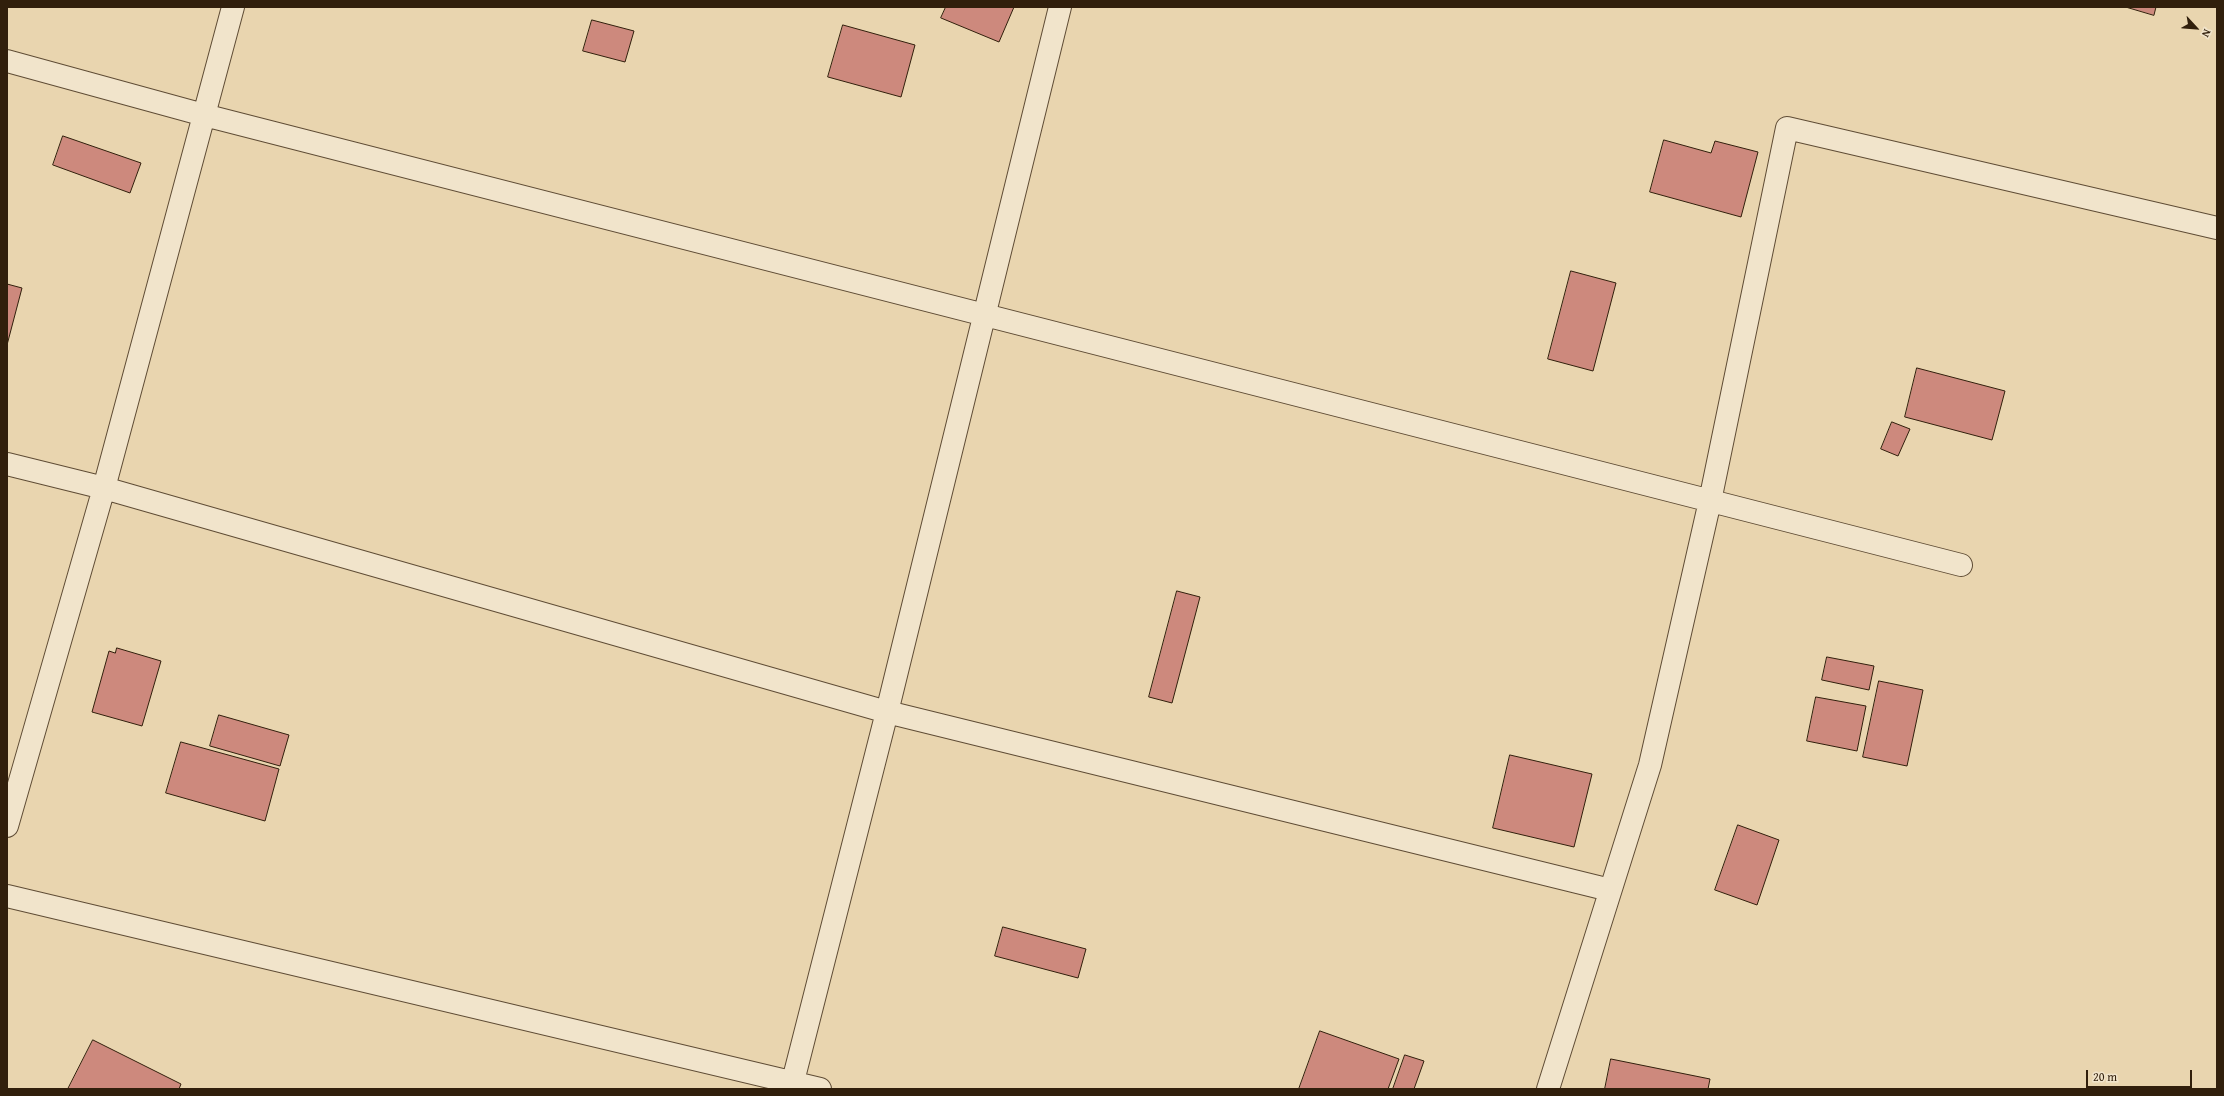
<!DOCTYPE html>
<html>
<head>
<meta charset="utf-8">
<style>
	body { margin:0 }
	#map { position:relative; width:2224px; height:1096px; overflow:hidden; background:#e9d5af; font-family:"Gentium Book Plus",serif }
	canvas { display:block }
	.frame { position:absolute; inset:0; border:8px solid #311f0c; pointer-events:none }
	.north { position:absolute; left:2176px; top:8px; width:40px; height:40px; -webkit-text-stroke:3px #f1e4cb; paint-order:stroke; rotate:116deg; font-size:11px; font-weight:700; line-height:16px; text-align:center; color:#311f0c }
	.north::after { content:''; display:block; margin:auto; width:14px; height:18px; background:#311f0c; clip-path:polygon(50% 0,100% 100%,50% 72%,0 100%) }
	.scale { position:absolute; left:2086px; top:1070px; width:106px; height:18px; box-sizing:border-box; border:2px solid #311f0c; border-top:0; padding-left:5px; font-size:12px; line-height:14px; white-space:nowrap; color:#311f0c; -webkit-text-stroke:3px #f1e4cb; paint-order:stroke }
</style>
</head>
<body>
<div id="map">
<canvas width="2224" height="1096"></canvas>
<div class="frame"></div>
<div class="north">N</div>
<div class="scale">20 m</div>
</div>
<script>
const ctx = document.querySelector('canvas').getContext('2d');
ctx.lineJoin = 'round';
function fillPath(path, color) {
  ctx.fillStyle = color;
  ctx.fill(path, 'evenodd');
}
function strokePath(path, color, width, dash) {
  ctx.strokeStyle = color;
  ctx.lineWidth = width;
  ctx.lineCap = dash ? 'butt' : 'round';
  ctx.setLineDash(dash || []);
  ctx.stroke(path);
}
const building = new Path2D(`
	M946,7H1014L999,42L941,18Z
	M2126,7H2156L2154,15Z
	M592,20L634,31L625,62L583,51Z
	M843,25L915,45L901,97L828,77Z
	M63,136L141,163L130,193L53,165Z
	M1664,140L1711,153L1715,141L1758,152L1741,217L1650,192Z
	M1571,271L1616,283L1593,371L1548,359Z
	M7,284L22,288L7,345Z
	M1917,368L2005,391L1992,440L1905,417Z
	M1892,422L1910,429L1898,456L1881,449Z
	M1177,591L1200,597L1172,703L1149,697Z
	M117,648L161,661L142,726L92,712L109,651L115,653Z
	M1827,657L1874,666L1869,690L1822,680Z
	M1879,681L1923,690L1907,766L1863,757Z
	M1816,697L1866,706L1857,751L1807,741Z
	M219,715L289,735L280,766L210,746Z
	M181,742L279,769L265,821L166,793Z
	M1510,755L1592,774L1574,847L1493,828Z
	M1738,825L1779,840L1757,905L1715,890Z
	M1003,927L1086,949L1078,978L995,956Z
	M1320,1031L1399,1059L1388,1089H1299Z
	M93,1040L181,1084L179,1089H68Z
	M1405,1055L1424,1061L1414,1089H1393Z
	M1611,1059L1710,1079L1708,1089H1605Z`);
fillPath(building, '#cd897d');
strokePath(building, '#311f0c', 1);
const minor = new Path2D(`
	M7,61L204,115L1961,565
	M7,464L104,488L887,712L1610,890
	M7,826L104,488L233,7
	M7,896L820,1089
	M791,1089L887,712L1060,7
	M1548,1089L1650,765L1710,501L1787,128L2217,228`);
strokePath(minor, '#5f4c35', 24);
strokePath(minor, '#f1e4cb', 22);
</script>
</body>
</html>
